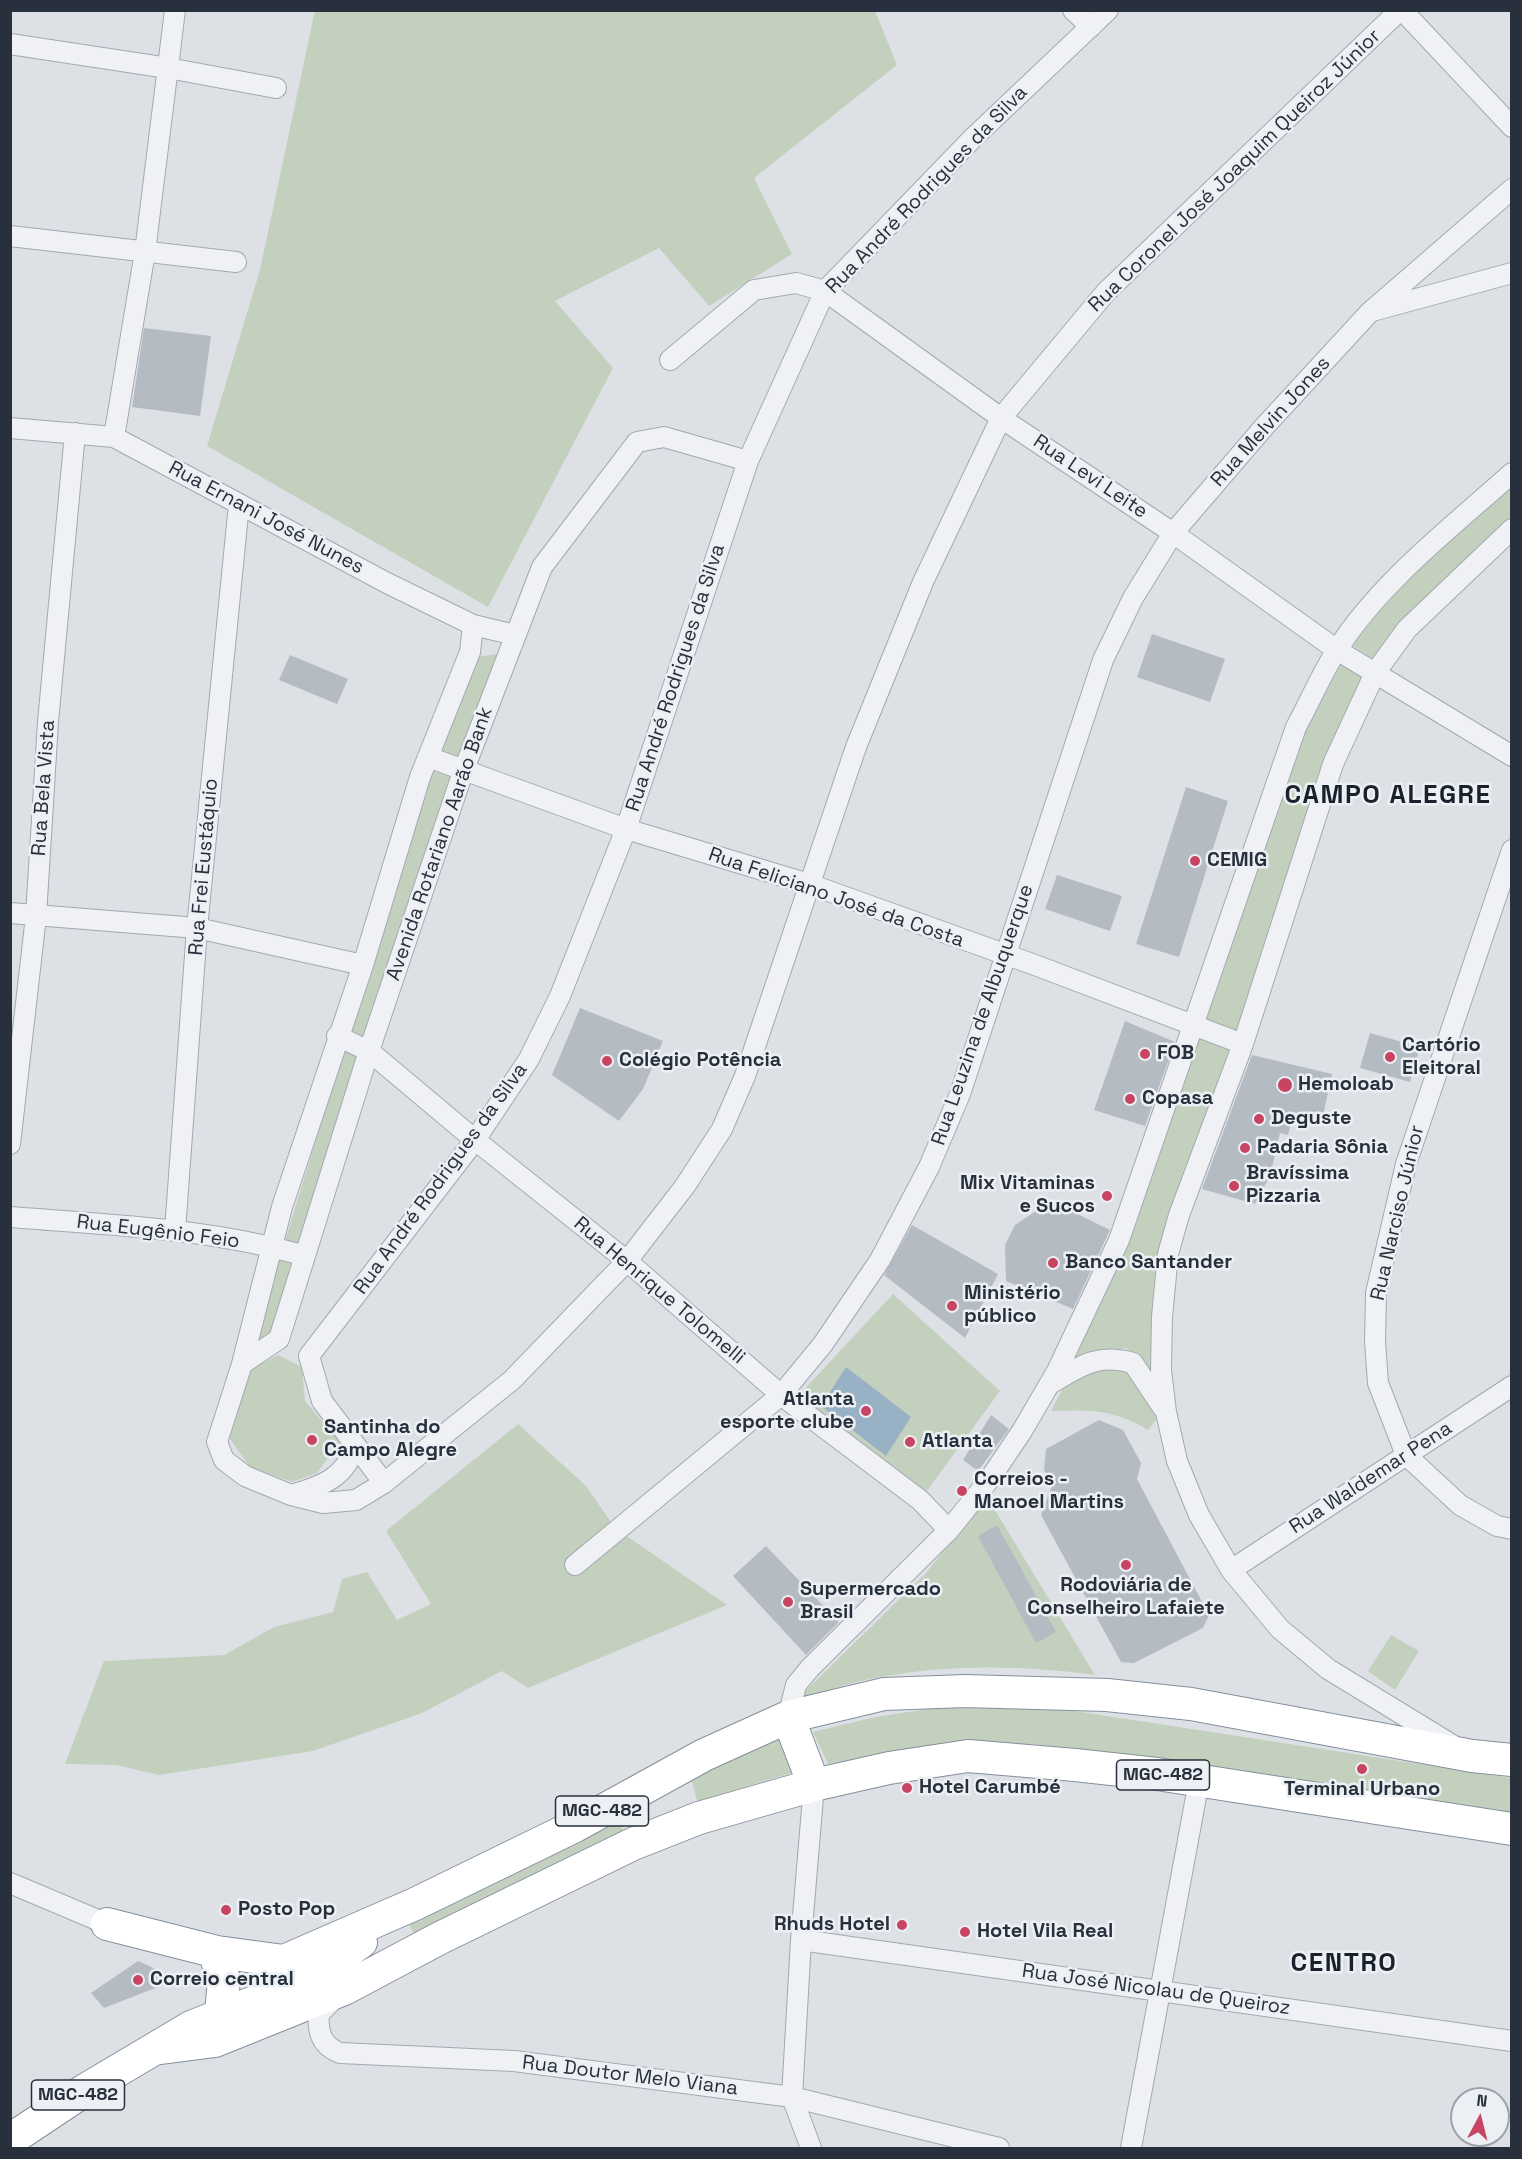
<!DOCTYPE html>
<html>
<head>
<meta charset="utf-8">
<style>
	body { margin:0 }
	#map { position:relative; width:1522px; height:2159px; overflow:hidden; background:#dde1e6; font-family:"Space Grotesk",sans-serif }
	canvas { display:block }
	.frame { position:absolute; inset:0; border:12px solid #27303c; pointer-events:none }
	.north { position:absolute; left:1450px; top:2087px; width:60px; height:60px; box-sizing:border-box; background:#ecf0f4; border:2px solid #9da3aa; border-radius:50%; rotate:7deg; font-size:16px; font-weight:700; line-height:24px; text-align:center; color:#27303c }
	.north::after { content:''; display:block; margin:auto; width:21px; height:27px; background:#c74562; clip-path:polygon(50% 0,100% 100%,50% 72%,0 100%) }
</style>
</head>
<body>
<div id="map">
<canvas width="1522" height="2159"></canvas>
<div class="frame"></div>
<div class="north">N</div>
</div>
<script>
const ctx = document.querySelector('canvas').getContext('2d');
ctx.lineJoin = 'round';
function fillPath(path, color) {
  ctx.fillStyle = color;
  ctx.fill(path, 'evenodd');
}
function strokePath(path, color, width, dash) {
  ctx.strokeStyle = color;
  ctx.lineWidth = width;
  ctx.lineCap = dash ? 'butt' : 'round';
  ctx.setLineDash(dash || []);
  ctx.stroke(path);
}
function write(font, color, halo, rows, align = 'center') {
  ctx.font = font + ' "Space Grotesk",sans-serif';
  ctx.lineWidth = 5;
  ctx.setLineDash([]);
  ctx.textBaseline = 'middle';
  ctx.strokeStyle = halo;
  ctx.fillStyle = color;
  for (const [text, x, y, turn = 0] of rows) {
    ctx.save();
    ctx.translate(x, y);
    ctx.rotate((+turn || 0) * Math.PI / 180);
    ctx.textAlign = isNaN(turn) ? turn : align;
    if (halo) ctx.strokeText(text, 0, 0);
    ctx.fillText(text, 0, 0);
    ctx.restore();
  }
}
fillPath(new Path2D(`
	M315,10L875,11L897,65L754,178L792,254L709,306L659,248L555,301L613,368L488,607L207,446L260,270Z
	M1511,481V532L1380,664L1351,644L1409,573Z
	M505,653L460,759L439,755L476,657Z
	M1343,660L1368,677L1325,756L1238,1035L1198,1021L1300,740Z
	M435,765L454,769L366,1044L347,1036Z
	M1197,1034L1239,1047L1175,1215L1159,1389L1126,1348L1057,1371Z
	M345,1046L363,1053L301,1250L283,1247Z
	M278,1258L296,1260L276,1335L249,1355Z
	M893,1294L1000,1391L921,1499L800,1394Z
	M278,1355L302,1367L305,1401L340,1442L317,1473L292,1482L250,1467L227,1435L249,1370Z
	M1133,1367L1154,1409L1156,1420L1148,1430C1112,1409 1091,1410 1051,1411L1067,1380L1109,1368Z
	M518,1424L586,1486L615,1528L727,1605L528,1688L502,1671L422,1713L313,1751L159,1775L116,1765L65,1764L104,1661L224,1655L274,1627L333,1612L342,1579L367,1572L397,1620L431,1604L386,1531Z
	M987,1497L1095,1675C1020,1665 949,1664 875,1678C848,1683 822,1693 796,1700L925,1574Z
	M1391,1635L1419,1651L1395,1690L1368,1671Z
	M968,1703L1042,1706L1511,1778V1819L1034,1744C964,1743 897,1750 828,1764L813,1732L875,1717Z
	M785,1735L801,1770L728,1792L698,1804L691,1778Z
	M615,1815L624,1832L416,1937L409,1924Z`), '#c4d0be');
fillPath(new Path2D(`
	M846,1367L911,1417L886,1456L821,1406Z`), '#99b1c5');
fillPath(new Path2D(`
	M144,328L211,336L200,416L132,407Z
	M1152,634L1225,659L1210,702L1137,677Z
	M290,655L348,679L337,704L279,680Z
	M1186,787L1228,801L1179,957L1136,944Z
	M1057,875L1122,896L1110,931L1045,909Z
	M580,1008L663,1041L643,1089L619,1121L552,1075Z
	M1125,1021L1175,1042L1145,1126L1094,1110Z
	M1370,1033L1420,1047L1410,1082L1360,1068Z
	M1252,1055L1332,1074L1322,1120L1294,1112L1288,1135L1280,1133L1270,1176L1255,1204L1202,1189Z
	M1051,1201L1110,1230L1073,1309L1006,1281L1005,1245L1015,1225Z
	M912,1225L998,1274L965,1338L884,1275Z
	M991,1415L1009,1429L978,1471L963,1460Z
	M1099,1420L1123,1430L1141,1463L1137,1479L1209,1615L1203,1628L1134,1663L1121,1662L1041,1515L1052,1486L1044,1470L1046,1449Z
	M997,1525L1056,1632L1036,1643L978,1536Z
	M766,1546L839,1622L806,1655L733,1576Z
	M138,1961L169,1975L163,1985L104,2008L91,1993Z`), '#b4bbc2');
const minor = new Path2D(`
	M1073,10L1091,27
	M1402,10L1512,127
	M10,44L168,68L276,88
	M10,236L236,262
	M1376,310L1512,273
	M670,360L754,290L796,283L825,291L1001,418L1173,533L1337,650L1512,756
	M10,428L114,437L387,583L473,625L515,635
	M114,437L145,252L175,10
	M748,461L664,437L637,442L542,567L463,772L369,1051L279,1339L242,1364L217,1442L224,1460L245,1476L291,1495L323,1503L356,1500L384,1483L512,1380L627,1261L685,1186L722,1129L745,1076L856,747L923,582L1001,418L1106,292L1400,10
	M428,757L626,829L809,884L1035,965L1243,1044
	M1512,850L1406,1164L1376,1293L1375,1341L1378,1383L1406,1455L1460,1505L1497,1526L1512,1529
	M10,913L197,928L363,965
	M337,1036L369,1051L475,1140L627,1261L781,1395L920,1500L949,1530
	M10,1144L36,916L48,722L75,433
	M10,1217C109,1225 210,1228 305,1256
	M175,1231L197,928L239,504
	M309,1356L475,1140L529,1059L560,996L626,829L748,461L825,291L973,138L1108,10
	M309,1356L322,1401L384,1483
	M242,1364L282,1207L363,965L420,777L470,652L473,625
	M1050,1384C1080,1366 1097,1353 1133,1363L1163,1408
	M291,1495C320,1487 348,1477 354,1445
	M575,1565L781,1395L823,1344L880,1260L929,1167L960,1094L1103,660L1133,598L1173,533L1264,427L1370,312L1512,189
	M1231,1570L1512,1386
	M788,1717L796,1685L810,1668L949,1530L989,1480L1022,1431L1057,1371L1119,1240L1296,727C1310,702 1321,674 1337,650C1378,584 1454,525 1512,473
	M1454,1746L1328,1669L1280,1629L1231,1570L1199,1515L1177,1461L1166,1412L1161,1370L1162,1317L1168,1254L1179,1215L1243,1044L1333,764L1375,673L1407,629L1512,529
	M10,1883L107,1924
	M801,1940L1512,2041
	M336,1997L319,2014C317,2032 322,2046 340,2053L514,2061L792,2097L999,2148
	M811,2148L792,2097L801,1940L814,1785
	M1131,2148L1199,1781`);
const trunk = new Path2D(`
	M788,1717L814,1785
	M107,1924L217,1952L284,1961L415,1904L575,1826L704,1755L788,1717L884,1694L965,1691L1107,1695L1191,1704L1472,1756L1512,1760
	M218,1964L224,1979L221,2014
	M161,2048L215,2041L344,1989L440,1938L633,1844L699,1818L814,1785L889,1768L968,1756L1075,1765L1157,1774L1512,1829
	M10,2140L85,2090L191,2027L303,1983L361,1942`);
strokePath(minor, '#a3a8b0', 22);
strokePath(trunk, '#858f9c', 34);
strokePath(minor, '#eff1f5', 20);
strokePath(trunk, '#fff', 32);
for (const [x, y, r, color] of [
	[1195,861,6,"#c74562"],
	[1145,1054,6,"#c74562"],
	[1390,1057,6,"#c74562"],
	[607,1061,6,"#c74562"],
	[1285,1085,8,"#c74562"],
	[1130,1099,6,"#c74562"],
	[1259,1119,6,"#c74562"],
	[1245,1148,6,"#c74562"],
	[1234,1186,6,"#c74562"],
	[1107,1196,6,"#c74562"],
	[1053,1263,6,"#c74562"],
	[952,1306,6,"#c74562"],
	[866,1411,6,"#c74562"],
	[312,1440,6,"#c74562"],
	[910,1442,6,"#c74562"],
	[962,1491,6,"#c74562"],
	[1126,1565,6,"#c74562"],
	[788,1602,6,"#c74562"],
	[1362,1769,6,"#c74562"],
	[907,1788,6,"#c74562"],
	[226,1910,6,"#c74562"],
	[902,1925,6,"#c74562"],
	[965,1932,6,"#c74562"],
	[138,1980,6,"#c74562"]
]) {
  const dot = new Path2D();
  dot.arc(x, y, r, 0, 2 * Math.PI);
  ctx.fillStyle = color;
  ctx.fill(dot);
  strokePath(dot, '#ecf0f4', 2);
}
for (const [x, y, w] of [
	[1163,1775,93],
	[602,1811,93],
	[78,2095,93]
]) {
  const box = new Path2D();
  box.roundRect(x - w / 2, y - 15, w, 30, 4.5);
  ctx.fillStyle = '#ecf0f4';
  ctx.fill(box);
  strokePath(box, '#27303c', 1.5);
}
write('bold 18px', '#27303c', null, [
	["MGC-482",1163,1775],
	["MGC-482",602,1811],
	["MGC-482",78,2095]
]);
write('20px', '#27303c', '#ecf0f4', [
	["Rua Coronel José Joaquim Queiroz Júnior",1235,171,-44],
	["Rua André Rodrigues da Silva",927,190,-46],
	["Rua Melvin Jones",1271,422,-48],
	["Rua Levi Leite",1090,477,34],
	["Rua Ernani José Nunes",266,518,28],
	["Rua André Rodrigues da Silva",676,678,-72],
	["Rua Bela Vista",44,788,-86],
	["Avenida Rotariano Aarão Bank",440,844,-71],
	["Rua Frei Eustáquio",204,867,-85],
	["Rua Feliciano José da Costa",836,898,19],
	["Rua Leuzina de Albuquerque",983,1015,-71],
	["Rua André Rodrigues da Silva",441,1179,-54],
	["Rua Narciso Júnior",1398,1213,-77],
	["Rua Eugênio Feio",158,1232,7],
	["Rua Henrique Tolomelli",659,1291,40],
	["Rua Waldemar Pena",1371,1478,-33],
	["Rua José Nicolau de Queiroz",1156,1990,8],
	["Rua Doutor Melo Viana",630,2076,7]
]);
write('bold 20px', '#27303c', '#ecf0f4', [
	["CEMIG",1207,861],
	["Cartório",1402,1046],
	["Eleitoral",1402,1069],
	["FOB",1157,1054],
	["Colégio Potência",619,1061],
	["Hemoloab",1298,1085],
	["Copasa",1142,1099],
	["Deguste",1271,1119],
	["Padaria Sônia",1257,1148],
	["Bravíssima",1246,1174],
	["Pizzaria",1246,1197],
	["Mix Vitaminas",1095,1184,"right"],
	["e Sucos",1095,1207,"right"],
	["Banco Santander",1065,1263],
	["Ministério",964,1294],
	["público",964,1317],
	["Atlanta",854,1400,"right"],
	["esporte clube",854,1423,"right"],
	["Santinha do",324,1428],
	["Campo Alegre",324,1451],
	["Atlanta",922,1442],
	["Correios -",974,1480],
	["Manoel Martins",974,1503],
	["Rodoviária de",1126,1586,"center"],
	["Conselheiro Lafaiete",1126,1609,"center"],
	["Supermercado",800,1590],
	["Brasil",800,1613],
	["Hotel Carumbé",919,1788],
	["Terminal Urbano",1362,1790,"center"],
	["Posto Pop",238,1910],
	["Rhuds Hotel",890,1925,"right"],
	["Hotel Vila Real",977,1932],
	["Correio central",150,1980]
], 'left');
ctx.letterSpacing = '1.5px';
write('bold 26px', '#19212c', '#ecf0f4', [
	["CAMPO ALEGRE",1388,796],
	["CENTRO",1344,1964]
]);
ctx.letterSpacing = '0px';
</script>
</body>
</html>
